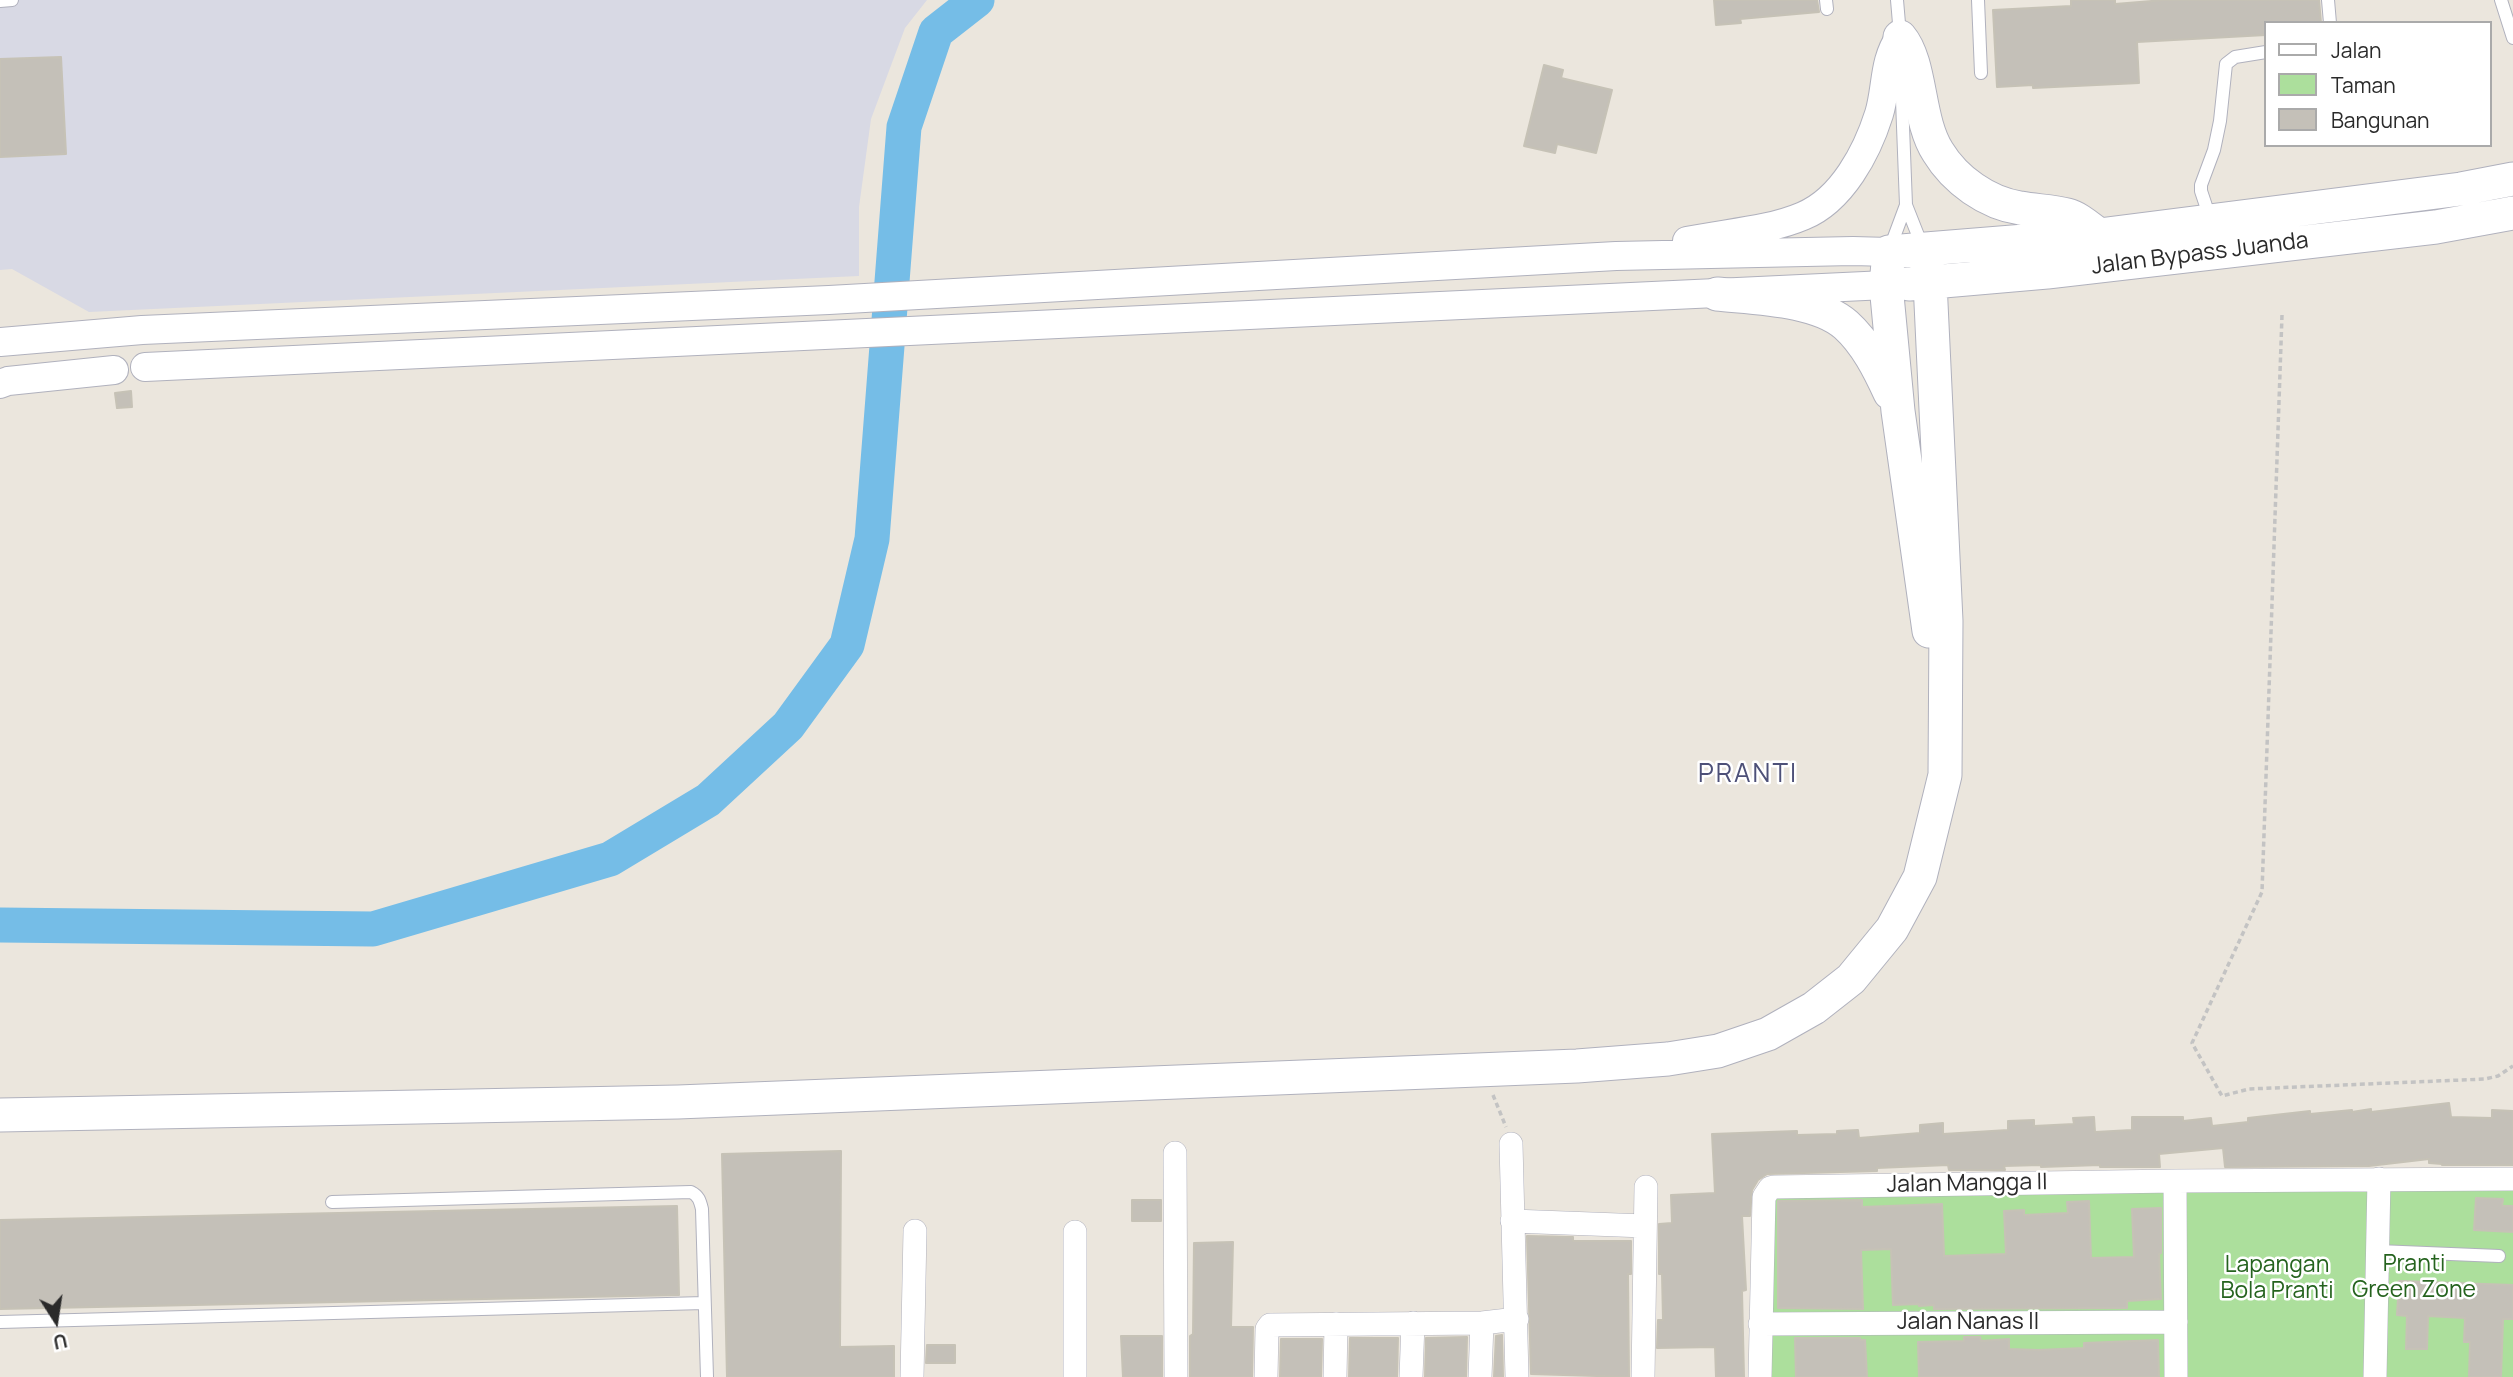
<!DOCTYPE html>
<html>
<head>
<meta charset="utf-8">
<style>
	body { margin:0 }
	#map { position:relative; width:2513px; height:1377px; overflow:hidden; background:#ebe6dd; font-family:Manrope,sans-serif }
	canvas { display:block }
	.legend { position:absolute; left:2264px; top:21px; width:228px; height:126px; box-sizing:border-box; background:#fff; border:2px solid #aaa; margin:0; padding:9px 12px; list-style:none; font-size:21px; color:#2a2a2a }
	.legend li { display:flex; align-items:center; gap:14px; height:35px }
	.legend b { width:35px; border:2px solid #aaa }
	.north { position:absolute; left:21px; top:1286px; width:70px; height:70px; -webkit-text-stroke:5px #fff; paint-order:stroke; rotate:168deg; font-size:19px; font-weight:700; line-height:28px; text-align:center; color:#2a2a2a }
	.north::after { content:''; display:block; margin:auto; width:24px; height:32px; background:#2a2a2a; clip-path:polygon(50% 0,100% 100%,50% 72%,0 100%) }
</style>
</head>
<body>
<div id="map">
<canvas width="2513" height="1377"></canvas>
<ul class="legend">
<li><b style="height:9px;background:#fff"></b>Jalan</li>
<li><b style="height:19px;background:#acdf9c"></b>Taman</li>
<li><b style="height:19px;background:#c4c0b8"></b>Bangunan</li>
</ul>
<div class="north">U</div>
</div>
<script>
const ctx = document.querySelector('canvas').getContext('2d');
ctx.lineJoin = 'round';
function fillPath(path, color) {
  ctx.fillStyle = color;
  ctx.fill(path, 'evenodd');
}
function strokePath(path, color, width, dash) {
  ctx.strokeStyle = color;
  ctx.lineWidth = width;
  ctx.lineCap = dash ? 'butt' : 'round';
  ctx.setLineDash(dash || []);
  ctx.stroke(path);
}
function write(font, color, halo, rows, align = 'center') {
  ctx.font = font + ' Manrope,sans-serif';
  ctx.lineWidth = 5;
  ctx.setLineDash([]);
  ctx.textBaseline = 'middle';
  ctx.strokeStyle = halo;
  ctx.fillStyle = color;
  for (const [text, x, y, turn = 0] of rows) {
    ctx.save();
    ctx.translate(x, y);
    ctx.rotate((+turn || 0) * Math.PI / 180);
    ctx.textAlign = isNaN(turn) ? turn : align;
    if (halo) ctx.strokeText(text, 0, 0);
    ctx.fillText(text, 0, 0);
    ctx.restore();
  }
}
fillPath(new Path2D(`
	M0,0H927L905,28L871,119L859,207V276L89,312L12,269L0,270Z`), '#d8d9e4');
fillPath(new Path2D(`
	M2513,1179V1377H1761L1764,1197Z`), '#acdf9c');
strokePath(new Path2D(`
	M0,925L373,929L610,859L708,800L788,726L847,645L872,539L904,127L936,32L977,0`), '#75bde7', 35);
const building = new Path2D(`
	M1714,0H1817L1819,12L1740,19L1741,23L1716,25Z
	M2071,0H2115V4L2164,0H2319L2321,23H2266V35L2137,42L2139,83L2033,88V85L1997,87L1993,10L2071,6Z
	M61,57L66,154L0,157V59Z
	M1544,65L1563,70L1561,78L1612,90L1596,153L1557,144L1555,153L1524,146Z
	M131,391L132,407L117,408L115,393Z
	M2449,1103L2451,1117L2492,1118V1110L2513,1111V1165H2442V1164L2429,1163V1159L2369,1166L2225,1167L2223,1148L2159,1154L2160,1167H2100V1165L2041,1167V1165L2004,1166L2005,1170H1949L1948,1165L1877,1168V1171L1767,1174L1758,1180L1752,1190L1750,1216H1742L1746,1290L1742,1291L1744,1377H1716L1715,1347L1657,1348L1658,1320H1663L1662,1274H1659V1224L1672,1223L1671,1195L1715,1193L1712,1134L1797,1131V1135L1837,1134V1131L1858,1130L1859,1138L1920,1133V1125L1943,1123V1134L2008,1130V1121L2034,1120V1126L2074,1124L2073,1118L2094,1117L2095,1132L2132,1130V1117H2183V1121L2211,1118L2212,1126L2248,1122V1118L2310,1111V1114L2352,1110V1112L2371,1109V1112Z
	M841,1151L840,1347L894,1346V1377H727L722,1154Z
	M2476,1198L2503,1199L2502,1206H2513V1232L2474,1230Z
	M1132,1200H1161V1221H1132Z
	M1862,1200V1207L1942,1204L1944,1256L2006,1254L2004,1211L2024,1210V1215L2068,1213L2067,1202L2089,1201L2091,1258L2134,1257L2132,1209L2161,1208V1253L2159,1254L2161,1299L2127,1301V1308L1934,1309V1305L1919,1306V1304L1893,1305L1891,1249L1861,1250L1863,1309L1778,1308V1201Z
	M677,1206L679,1295L0,1309V1220Z
	M1527,1236L1573,1237V1241H1631V1274H1628L1629,1377L1531,1374Z
	M1233,1242L1231,1327H1253L1252,1377H1190V1336L1193,1334L1194,1243Z
	M2399,1281L2513,1285V1319H2503L2501,1377H2469L2470,1342H2464L2465,1318L2428,1316L2427,1349H2406L2407,1316L2397,1315Z
	M1502,1335L1503,1377H1494L1496,1336Z
	M1121,1336H1162V1377H1123Z
	M1467,1337L1466,1377H1425L1426,1338Z
	M1964,1337H1980L1981,1341L2009,1339V1349L2038,1350L2084,1348V1343L2158,1340L2159,1377H1919L1918,1342L1964,1341Z
	M1350,1338H1398L1397,1377H1349Z
	M1795,1338H1860V1340H1865L1867,1377H1796Z
	M1281,1339H1322L1321,1377H1280Z
	M927,1345H955V1363H926Z`);
fillPath(building, '#c4c0b8');
strokePath(building, '#c6c2b6', 2);
const service = new Path2D(`
	M1826,0L1827,9
	M1897,0L1900,35
	M1978,0L1981,73
	M2328,0L2330,23
	M2501,0L2513,38
	M0,1L12,0
	M1901,74L1906,205L1923,248
	M2210,218L2201,191V185L2214,150L2220,121L2226,64L2235,57L2266,52
	M1890,248L1906,205
	M332,1202L691,1192C699,1196 700,1201 702,1209L707,1377
	M2378,1251L2499,1256
	M0,1322L704,1303`);
const minor = new Path2D(`
	M1511,1144L1517,1377
	M1175,1153L1176,1377
	M2175,1181L2176,1377
	M1512,1221L1645,1226
	M1760,1324L2176,1322
	M912,1377L915,1231
	M1075,1377V1232
	M1266,1377L1267,1329L1270,1325L1482,1323L1517,1319
	M1335,1377L1336,1324
	M1411,1377L1413,1323
	M1480,1377L1482,1323
	M1643,1377L1646,1187
	M1760,1377L1764,1197L1770,1188L1774,1187L2175,1181L2513,1179
	M2375,1377L2379,1179`);
const tertiary = new Path2D(`
	M1687,241C1725,233 1768,231 1803,216C1842,200 1867,152 1879,114C1887,88 1883,61 1900,37
	M0,342L142,330L829,300L1616,256L1853,251L1889,252
	M145,367L1886,285
	M0,384L8,381L114,370`);
const secondary = new Path2D(`
	M1900,37C1922,63 1917,120 1938,152C1955,180 1987,203 2020,208C2035,211 2052,211 2067,215C2079,218 2089,228 2099,235
	M1909,284L2047,272L2436,227L2513,213
	M1717,294C1755,298 1817,299 1846,325C1866,343 1879,369 1890,393
	M1929,631L1898,411L1886,285L1889,252L2099,235L2461,189L2513,179
	M0,1115L678,1102L1577,1066L1668,1059L1718,1051L1768,1034L1814,1008L1851,979L1892,929L1920,877L1945,775L1946,621L1930,282L1924,250`);
strokePath(service, '#b0b1bd', 14);
strokePath(minor, '#b0b1bd', 24);
strokePath(tertiary, '#b0b1bd', 30);
strokePath(secondary, '#b0b1bd', 35);
strokePath(new Path2D(`
	M2282,315L2262,892L2192,1043L2222,1096L2249,1089L2485,1079L2498,1076L2513,1066
	M1493,1095L1506,1127`), '#c3c3c3', 3.5, [5, 3.5]);
strokePath(service, '#fff', 12);
strokePath(minor, '#fff', 23);
strokePath(tertiary, '#fff', 28);
strokePath(secondary, '#fff', 33);
write('23px', '#2a2a2a', '#fff', [
	["Jalan Bypass Juanda",2200,254,-7],
	["Jalan Mangga II",1967,1184,-1],
	["Jalan Nanas II",1968,1323]
]);
write('23px', '#25631e', '#fff', [
	["Pranti",2414,1265],
	["Green Zone",2414,1291],
	["Lapangan",2277,1266],
	["Bola Pranti",2277,1292]
]);
ctx.letterSpacing = '2px';
write('26px', '#4d5078', '#fff', [
	["PRANTI",1748,775]
]);
ctx.letterSpacing = '0px';
</script>
</body>
</html>
